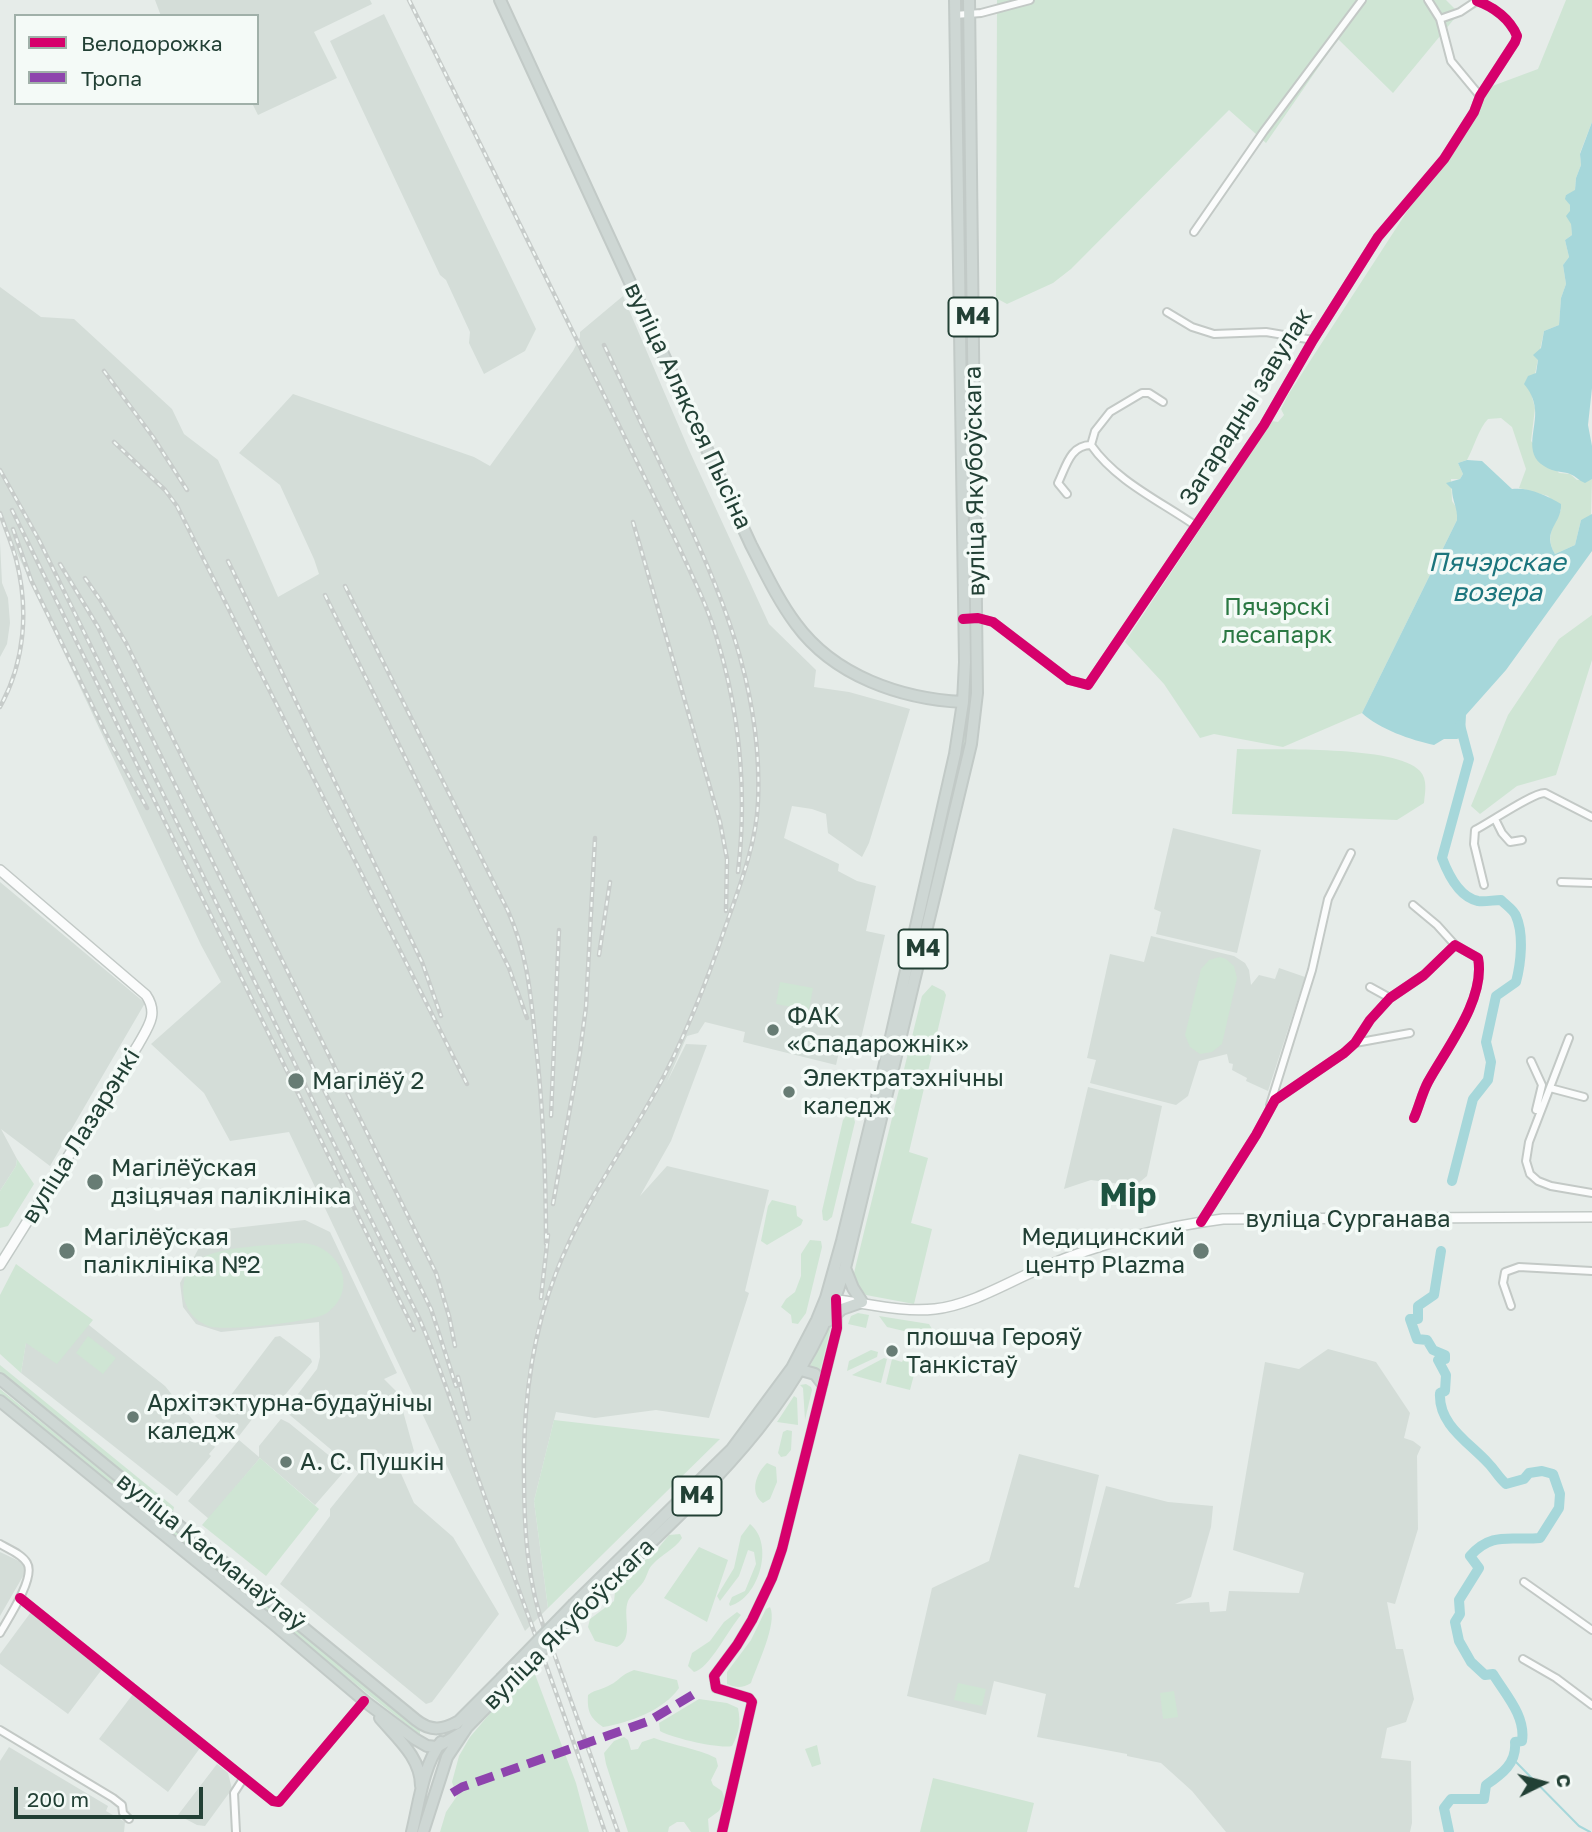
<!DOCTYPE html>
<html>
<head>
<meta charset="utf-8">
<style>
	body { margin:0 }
	#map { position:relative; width:1592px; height:1832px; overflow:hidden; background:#e6ece9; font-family:"Golos Text",sans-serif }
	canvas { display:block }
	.legend { position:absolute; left:14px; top:14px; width:245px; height:91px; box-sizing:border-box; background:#f4faf7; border:2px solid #a0b0a9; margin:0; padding:9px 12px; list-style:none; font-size:21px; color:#224035 }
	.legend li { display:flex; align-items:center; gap:14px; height:35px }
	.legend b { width:35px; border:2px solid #a0b0a9 }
	.north { position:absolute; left:1508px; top:1748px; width:70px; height:70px; -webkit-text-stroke:5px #f4faf7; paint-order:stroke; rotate:84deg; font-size:19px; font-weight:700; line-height:28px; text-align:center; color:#224035 }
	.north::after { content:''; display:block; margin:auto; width:24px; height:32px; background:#224035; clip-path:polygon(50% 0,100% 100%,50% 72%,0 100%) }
	.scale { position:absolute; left:14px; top:1787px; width:189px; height:32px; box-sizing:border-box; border:4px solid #224035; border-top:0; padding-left:9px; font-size:21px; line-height:24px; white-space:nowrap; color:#224035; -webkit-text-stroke:5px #f4faf7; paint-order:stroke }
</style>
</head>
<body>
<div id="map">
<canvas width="1592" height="1832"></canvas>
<ul class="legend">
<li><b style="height:9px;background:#d6006c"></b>Велодорожка</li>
<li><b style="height:9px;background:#8e44ad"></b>Тропа</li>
</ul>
<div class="north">С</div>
<div class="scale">200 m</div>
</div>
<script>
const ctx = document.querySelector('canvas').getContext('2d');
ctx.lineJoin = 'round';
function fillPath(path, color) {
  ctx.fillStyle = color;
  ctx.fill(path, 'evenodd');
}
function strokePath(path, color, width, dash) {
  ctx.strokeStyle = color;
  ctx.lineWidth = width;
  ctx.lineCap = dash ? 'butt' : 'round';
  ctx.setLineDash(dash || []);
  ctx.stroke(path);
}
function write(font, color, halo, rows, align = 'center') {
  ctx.font = font + ' "Golos Text",sans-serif';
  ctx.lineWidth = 7;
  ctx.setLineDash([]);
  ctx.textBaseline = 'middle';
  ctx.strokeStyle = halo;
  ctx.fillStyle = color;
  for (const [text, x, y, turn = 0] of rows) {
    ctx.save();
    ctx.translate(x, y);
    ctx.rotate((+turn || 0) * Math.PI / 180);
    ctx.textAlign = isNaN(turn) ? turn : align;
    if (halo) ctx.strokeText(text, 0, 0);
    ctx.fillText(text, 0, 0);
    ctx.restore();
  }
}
fillPath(new Path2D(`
	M155,0H370L372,4L314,32L337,78L258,115L252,103H257V16H161Z
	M384,14L536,329L525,351L484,374L469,343L470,332L446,280L440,275L330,41Z
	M0,287L41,317L74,319L172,409L184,434L218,460L278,597L319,574L314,559L280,485L239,453L293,394L474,457L490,466L573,351L580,337V332L623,296L689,450L769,624L816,670L814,687L849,692L910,709L869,843L862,857L828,833L826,814L812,809L792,806L784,838L839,864L838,871L857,881L876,886L866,931L885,935L857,1056L839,1052L836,1065L743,1042L745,1032L705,1022L698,1033L687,1036L667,1082L686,1044L707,1045L671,1141L640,1196L667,1166L769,1190L745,1291L749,1293L709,1418L656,1410L595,1418L556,1412L534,1501L548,1608L525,1631L289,1132L230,1141L204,1093L151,1044L221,982L201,945L0,517Z
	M0,542L2,583L8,598L10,623L7,644L0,657Z
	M1173,828L1261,850L1237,953L1156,934L1161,912L1154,909Z
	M0,882L145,1003L50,1166L1,1129L17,1159L16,1166L0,1191Z
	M1151,936L1234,956L1245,963L1249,970L1251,985L1259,975L1275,979L1279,968L1305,977L1268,1091L1246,1081L1247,1078L1232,1070L1233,1064L1229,1063L1227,1054L1199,1061L1188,1096L1176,1105L1090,1083L1096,1060L1087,1058L1110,954L1144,962Z
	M1088,1087L1162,1106L1147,1176L1135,1186L1091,1180L1064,1189Z
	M305,1220L330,1232L397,1373L384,1379L398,1393L414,1451L399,1469L414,1503L453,1537L499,1614L432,1702L426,1704L280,1584L330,1516V1509L359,1473L285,1411L317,1369L320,1357L319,1322L221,1332L196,1324L183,1307L180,1283L208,1231Z
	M64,1305L165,1386L215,1447L209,1454L211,1456L177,1496L21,1373L26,1342Z
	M280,1336L311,1359L312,1362L275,1407L260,1409L239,1436L215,1416L275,1337Z
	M1328,1349L1376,1362L1410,1413L1404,1438L1413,1441L1421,1447L1417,1456L1418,1529L1395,1604L1387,1602L1396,1649H1403L1414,1699L1406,1722L1387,1728L1381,1758L1411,1761L1412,1823L1410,1832H1226L1192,1791L1161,1763L1127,1756V1754L1037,1737L1046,1694L994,1681L986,1715L907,1696L932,1588L989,1561L1019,1454L1099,1475L1074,1587L1079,1588L1106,1486L1168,1502L1213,1506L1211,1527L1191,1597L1175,1604L1209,1602L1210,1612L1226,1611L1229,1591L1299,1593L1304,1573L1233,1550L1265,1362L1299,1369Z
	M281,1419L289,1423L342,1466V1474L315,1505L260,1458L209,1519L188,1501L239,1440L259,1457V1446Z
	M0,1552L21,1562L26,1571L0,1616Z
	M31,1612L103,1668L68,1714L0,1664V1654Z
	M133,1694L200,1748L168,1792L99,1739Z
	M9,1747L108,1806L106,1811L125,1822L124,1832H0V1761Z
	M217,1764L228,1773L232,1789L205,1826L197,1825L178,1815Z`), '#d4ddd8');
fillPath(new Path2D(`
	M997,0H1446L1459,13L1393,93L1338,39L1266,143L1229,110L1071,269L1053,283L1007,304L996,298Z
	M1566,0H1592V122L1580,153L1581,165L1576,178L1575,191L1566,195L1570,205L1572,235L1565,240L1569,257L1563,265L1566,284L1561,298L1559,325L1544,331L1531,393L1535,408L1531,441L1559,473L1570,474L1577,480L1592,479L1591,516L1581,520L1575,545L1555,554C1545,538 1553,525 1561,510L1548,496L1519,488L1526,469L1512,427L1501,418L1488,419C1479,428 1474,447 1467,460L1458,463L1463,474L1460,479H1451L1452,501L1458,510L1457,520L1362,713L1283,747L1214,734L1200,738L1164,684L1125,642L1272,421L1278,422L1284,415L1281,409L1288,395L1487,88L1538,69Z
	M961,30H963L967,386H966Z
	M965,393H967L971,607H968Z
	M1592,615V660L1556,775L1517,786L1480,814L1471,806L1508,715L1559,639Z
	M965,727L967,728L959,774L936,871H934Z
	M1237,749C1274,750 1397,745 1420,771C1428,780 1425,792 1424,803L1397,820L1232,814Z
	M1220,957L1226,959L1234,966L1237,978L1222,1044L1212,1052L1200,1054L1190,1047L1185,1035L1201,969L1209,960Z
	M780,982L813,988L809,1010L776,1004Z
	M932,985L944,991L946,995L909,1152L928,1158L911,1223L932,1229L914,1304L866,1295L852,1281L922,996Z
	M847,1115H853L855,1122L832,1217L827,1221L823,1220L822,1211L843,1120Z
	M17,1159L34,1184L8,1226L0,1228V1191L16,1166Z
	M772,1200L796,1206L797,1216L803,1220L801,1225L767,1245L761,1241L768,1206Z
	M810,1240L821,1241L822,1247L806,1313L798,1324L792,1323L791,1315L781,1307L786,1299L795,1292L801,1276V1254Z
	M300,1243C338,1243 361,1288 327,1313C314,1322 223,1332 208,1326C198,1322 189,1314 186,1304C180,1289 184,1271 197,1261C214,1246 276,1245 300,1243Z
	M16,1264L93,1320L57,1364L26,1343L21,1373L0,1354V1295Z
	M858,1313L869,1315L866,1328L848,1324L851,1316Z
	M879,1316L929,1324L932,1329L916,1338L908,1336V1332L887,1327Z
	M832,1323L820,1371L818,1368H809Z
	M88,1336L116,1358L103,1374L76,1353Z
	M871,1350L878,1352L877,1357L847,1371L849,1361Z
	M884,1358L887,1359L881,1383L852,1375Z
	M904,1358L912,1360L916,1367L910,1390L886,1384L892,1359L902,1362Z
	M0,1365L174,1507L173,1512H169L19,1390L0,1374Z
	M806,1384L811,1387L812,1390L805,1420L803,1388L800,1385Z
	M0,1389L160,1517V1521L156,1523L0,1395Z
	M794,1396L797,1398L798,1425L777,1422Z
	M554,1420L720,1439L548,1608L534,1501Z
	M787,1430L792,1431L791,1450L786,1456L781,1457L778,1453L783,1432Z
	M260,1458L319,1509L266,1576L202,1525Z
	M767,1463L776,1467L777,1482L770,1499L763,1503C749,1493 756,1473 767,1463Z
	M750,1524C775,1544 759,1598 730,1606L729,1604L732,1597L745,1591L756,1564L754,1552L748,1550L739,1576L720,1601L717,1596L734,1568L741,1536Z
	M176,1529L287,1621L283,1627L172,1535L171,1533Z
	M680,1534L682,1538C674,1550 662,1554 653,1564C648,1569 648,1573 645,1579C641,1587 632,1593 628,1601C622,1616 635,1638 617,1647L595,1641L588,1627L590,1619L614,1601L615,1592L627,1575L641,1562L651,1557L669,1535Z
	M699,1547L728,1560L707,1622L664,1598Z
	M770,1607C778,1623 757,1665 751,1683C743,1688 736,1688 727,1684V1672L751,1640L766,1609Z
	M737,1612L741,1615C728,1630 709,1669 694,1672L688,1666L692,1653L710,1641L724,1622Z
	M295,1627L420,1731V1735L291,1633Z
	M533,1669L576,1783L589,1832H440L446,1812L457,1796L452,1782L459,1756L470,1737L508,1692Z
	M634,1670L677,1680L679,1688C664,1710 629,1723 603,1727C590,1718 587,1711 588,1695C596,1689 602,1690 610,1685C620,1680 620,1675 634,1670Z
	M958,1683L986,1689L982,1706L954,1700Z
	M1174,1691L1178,1717L1163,1719L1160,1693Z
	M699,1699L727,1703L738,1708C741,1723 739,1733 732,1746C719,1749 672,1738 660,1731L659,1723Z
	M624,1737L628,1740L631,1750L638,1749L642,1742L654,1738C675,1746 696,1748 716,1758L718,1766L711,1780L713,1785L722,1791L725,1800L719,1811L708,1819L709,1832H691L684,1822H677L669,1827L668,1832H628L606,1764L604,1753L614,1741Z
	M817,1745L821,1764L812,1767L805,1749Z
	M933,1778L1034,1803L1027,1832H920Z`), '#cfe5d4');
fillPath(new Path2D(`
	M1592,122V388L1588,425L1592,446V479L1585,483C1579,481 1576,476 1570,474C1563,471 1554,473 1544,466C1523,453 1537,429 1535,409C1534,399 1530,391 1524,384L1528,376L1536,373L1538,360L1533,355L1541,348L1544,331L1559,325L1561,298L1566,284L1563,265L1569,257L1565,240L1572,235L1571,224L1566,216L1570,211V205L1565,199L1566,195L1575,190L1576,178L1581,165L1580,154Z
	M1467,460L1482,461L1512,489C1529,487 1546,495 1561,504C1562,524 1541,530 1555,554L1575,545L1581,520L1592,514V551L1506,670L1466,715L1465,733L1462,737L1457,739H1444L1434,745C1411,740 1379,729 1362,713L1457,520C1458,508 1452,501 1452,489L1446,483L1460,479L1463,474L1458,463Z`), '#a6d7da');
strokePath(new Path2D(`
	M1512,1758L1579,1826L1590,1832`), '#a6d7da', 2);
strokePath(new Path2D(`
	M1452,1181L1473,1099L1488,1080L1491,1062L1486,1042L1496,996L1516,982C1521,963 1524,934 1516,916C1514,910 1506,905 1501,900C1494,900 1485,902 1478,901C1459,897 1448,874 1442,858L1469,759L1460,725
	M1441,1251L1434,1295L1418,1306V1319H1410L1417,1339L1427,1340L1433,1350L1445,1355V1359L1438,1360L1446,1375L1445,1391L1440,1393C1438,1425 1470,1443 1488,1463C1495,1470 1498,1477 1506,1484L1524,1479L1529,1473L1542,1471L1553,1474L1560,1494L1559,1508L1540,1538C1510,1541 1492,1531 1470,1556L1479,1568L1459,1600L1460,1614L1455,1622L1459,1641L1471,1662L1485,1675L1493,1674C1505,1694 1526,1716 1522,1741L1515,1742C1517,1763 1502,1774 1486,1785L1484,1799H1451L1444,1808L1449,1832`), '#a6d7da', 10);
const minor = new Path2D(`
	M1428,0L1440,19L1451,61L1480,96
	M955,15L981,13L1030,0
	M1440,19L1460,12L1478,0
	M1194,232L1264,131L1362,0
	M1167,312L1192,327L1214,334L1266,332L1313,340
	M1091,445L1095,431L1110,412L1142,393H1149L1163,402
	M1067,494L1058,483C1066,467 1070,445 1091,445C1116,481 1160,501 1196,526
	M963,619L978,618L993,622L1069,680L1088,685L1264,425L1313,340L1378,237L1444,159L1474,112L1480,96L1515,42L1517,36C1510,19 1494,7 1477,1
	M1495,819L1502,833L1510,842L1522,840
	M1561,882L1592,883
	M1484,885L1474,844L1475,830C1489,823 1534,792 1545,793L1592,817
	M1413,905L1437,925L1455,945
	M1370,987L1390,998
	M1569,1038L1529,1142L1526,1161L1530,1174L1538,1181L1551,1186L1592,1193
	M1355,1043L1410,1033
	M1531,1061L1542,1085L1536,1110
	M1550,1088L1584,1097
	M1270,1105L1312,970L1328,899L1351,853
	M1201,1222L1256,1135L1275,1100L1344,1053L1355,1043L1370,1020L1390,998L1424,975L1455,945L1478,958C1486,999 1446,1049 1428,1082C1422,1093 1419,1107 1414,1118
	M1511,1306L1503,1283L1505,1272L1519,1267L1592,1271
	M0,1544C8,1549 22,1554 27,1563C36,1577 8,1619 0,1633
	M1524,1582L1592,1630
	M20,1598L273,1801L279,1802L364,1701
	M1523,1659L1556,1678L1592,1705
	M0,1730L113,1798L122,1805L123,1813L129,1819
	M236,1832L234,1793L243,1779`);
const tertiary = new Path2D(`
	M722,1832L752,1702L749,1698L716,1688L714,1676L737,1645L752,1620L772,1578L782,1549L837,1328V1312`);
const secondary = new Path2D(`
	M0,870L146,995C159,1014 148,1027 138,1045L0,1265
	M829,1299C863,1302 900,1313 935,1309C972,1305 1009,1281 1044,1267C1101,1243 1161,1227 1223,1219L1592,1217`);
const primary = new Path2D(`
	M500,0L751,545C765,572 778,600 796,624C834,676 901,699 963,702
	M828,1321L842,1309L862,1302L853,1288L845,1268
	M801,1370L815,1374L822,1383
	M0,1379L416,1720C431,1732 443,1730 459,1721
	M0,1401L275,1625L367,1703L415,1739L427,1746L437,1747L461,1733
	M574,1604L732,1449L792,1368L817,1320L826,1298L842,1241L881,1081L955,754L963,702L965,662L955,0
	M580,1611C685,1507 802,1415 845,1268L971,744L977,693L969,0
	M380,1718C398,1739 421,1758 421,1786
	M456,1724L501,1679
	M412,1832C419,1803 423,1766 441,1742
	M423,1832L447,1757L467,1727L508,1685`);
strokePath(minor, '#c3c9c6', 10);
strokePath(tertiary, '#c3c9c6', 11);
strokePath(secondary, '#c2c9c6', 12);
strokePath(primary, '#c2cac7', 14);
strokePath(minor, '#fbfcfc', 6);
strokePath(tertiary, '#fbfcfc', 8);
strokePath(secondary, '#fbfcfc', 9);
strokePath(primary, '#ced7d4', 10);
const rail = new Path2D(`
	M409,0L679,547C693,578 709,609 718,642C740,716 747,795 738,872
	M104,371L153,437L187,490
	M114,442L165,490L177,506L467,1084
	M0,470L39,540L419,1318C448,1384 468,1454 494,1522C532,1625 569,1728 605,1832
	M12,510L414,1330
	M0,513C5,528 12,544 16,559C29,609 25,662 0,707
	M633,522L720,822L727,859L726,911
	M13,529L31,580L111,744L147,808
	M228,561L422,962L441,1016
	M60,564L98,627L431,1309L456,1386
	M85,578L101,601L126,643L436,1273L449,1316L455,1346
	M345,586L508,911C527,954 530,989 535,1036C543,1105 546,1174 546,1244
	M325,595L509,968L527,1018
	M599,955L610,882
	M551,1116L559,930
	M553,1204L580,1052L586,1007L595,838
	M541,1298L548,1235
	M458,1377L469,1419
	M545,1631C527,1583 524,1526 524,1475C523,1406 531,1338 556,1273C583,1202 630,1141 665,1074C689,1027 708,978 725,928C739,887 756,846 758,802C763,687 720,589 672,488C649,440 627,393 604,345
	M551,1645L618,1832`);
strokePath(rail, '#c7ccca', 4.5);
strokePath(rail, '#f4faf7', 2, [5]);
const primaryBridge = new Path2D(`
	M501,1679L574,1604
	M508,1685L580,1611`);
strokePath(primaryBridge, '#c2cac7', 14, []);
strokePath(primaryBridge, '#ced7d4', 10);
strokePath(new Path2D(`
	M452,1793L462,1787L649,1721L699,1691`), '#8e44ad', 9, [18, 9]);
strokePath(new Path2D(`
	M963,619L978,618L993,622L1069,680L1088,685L1264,425L1313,340L1378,237L1444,159L1474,112L1480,96L1515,42L1517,36C1510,19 1494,7 1477,1
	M1201,1222L1256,1135L1275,1100L1344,1053L1355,1043L1370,1020L1390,998L1424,975L1455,945L1478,958C1486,999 1446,1049 1428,1082C1422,1093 1419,1107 1414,1118
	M20,1598L273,1801L279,1802L364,1701
	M722,1832L752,1702L749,1698L716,1688L714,1676L737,1645L752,1620L772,1578L782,1549L837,1328L836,1299`), '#d6006c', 10);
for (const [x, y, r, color] of [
	[773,1030,7,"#677c74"],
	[296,1081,9,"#677c74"],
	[789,1092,7,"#677c74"],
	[95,1182,9,"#677c74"],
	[67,1251,9,"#677c74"],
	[1201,1251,9,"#677c74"],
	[892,1351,7,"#677c74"],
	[133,1417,7,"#677c74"],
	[286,1462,7,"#677c74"]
]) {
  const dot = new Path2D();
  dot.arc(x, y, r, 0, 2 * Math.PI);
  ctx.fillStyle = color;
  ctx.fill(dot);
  strokePath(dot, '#f4faf7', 2.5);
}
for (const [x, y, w] of [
	[973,317,49],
	[923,949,49],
	[697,1496,49]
]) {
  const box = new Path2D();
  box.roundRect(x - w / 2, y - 19.5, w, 39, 5);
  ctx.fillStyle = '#f4faf7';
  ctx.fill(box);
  strokePath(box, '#224035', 2);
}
write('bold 23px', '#224035', null, [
	["М4",973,317],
	["М4",923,949],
	["М4",697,1496]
]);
write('24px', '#224035', '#f4faf7', [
	["вуліца Аляксея Пысіна",688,406,65],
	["Загарадны завулак",1246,407,-58],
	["вуліца Якубоўскага",975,481,-91],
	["вуліца Лазарэнкі",81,1136,-58],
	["вуліца Сурганава",1348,1219],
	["вуліца Касманаўтаў",211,1552,39],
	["вуліца Якубоўскага",569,1624,-45]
]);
write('24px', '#2b7843', '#f4faf7', [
	["Пячэрскі",1277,607],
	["лесапарк",1277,635]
]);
write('24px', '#224035', '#f4faf7', [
	["ФАК",787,1016],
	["«Спадарожнік»",787,1044],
	["Электратэхнічны",803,1078],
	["каледж",803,1106],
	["Магілёў 2",312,1081],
	["Магілёўская",111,1168],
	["дзіцячая паліклініка",111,1196],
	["Магілёўская",83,1237],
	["паліклініка №2",83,1265],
	["Медицинский",1185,1237,"right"],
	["центр Plazma",1185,1265,"right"],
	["плошча Герояў",906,1337],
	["Танкістаў",906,1365],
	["Архітэктурна-будаўнічы",147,1403],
	["каледж",147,1431],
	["А. С. Пушкін",300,1462]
], 'left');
write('italic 26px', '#1b757d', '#f4faf7', [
	["Пячэрскае",1497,563],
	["возера",1497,593]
]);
write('bold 32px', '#1e5341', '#f4faf7', [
	["Мір",1128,1196]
]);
</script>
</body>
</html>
